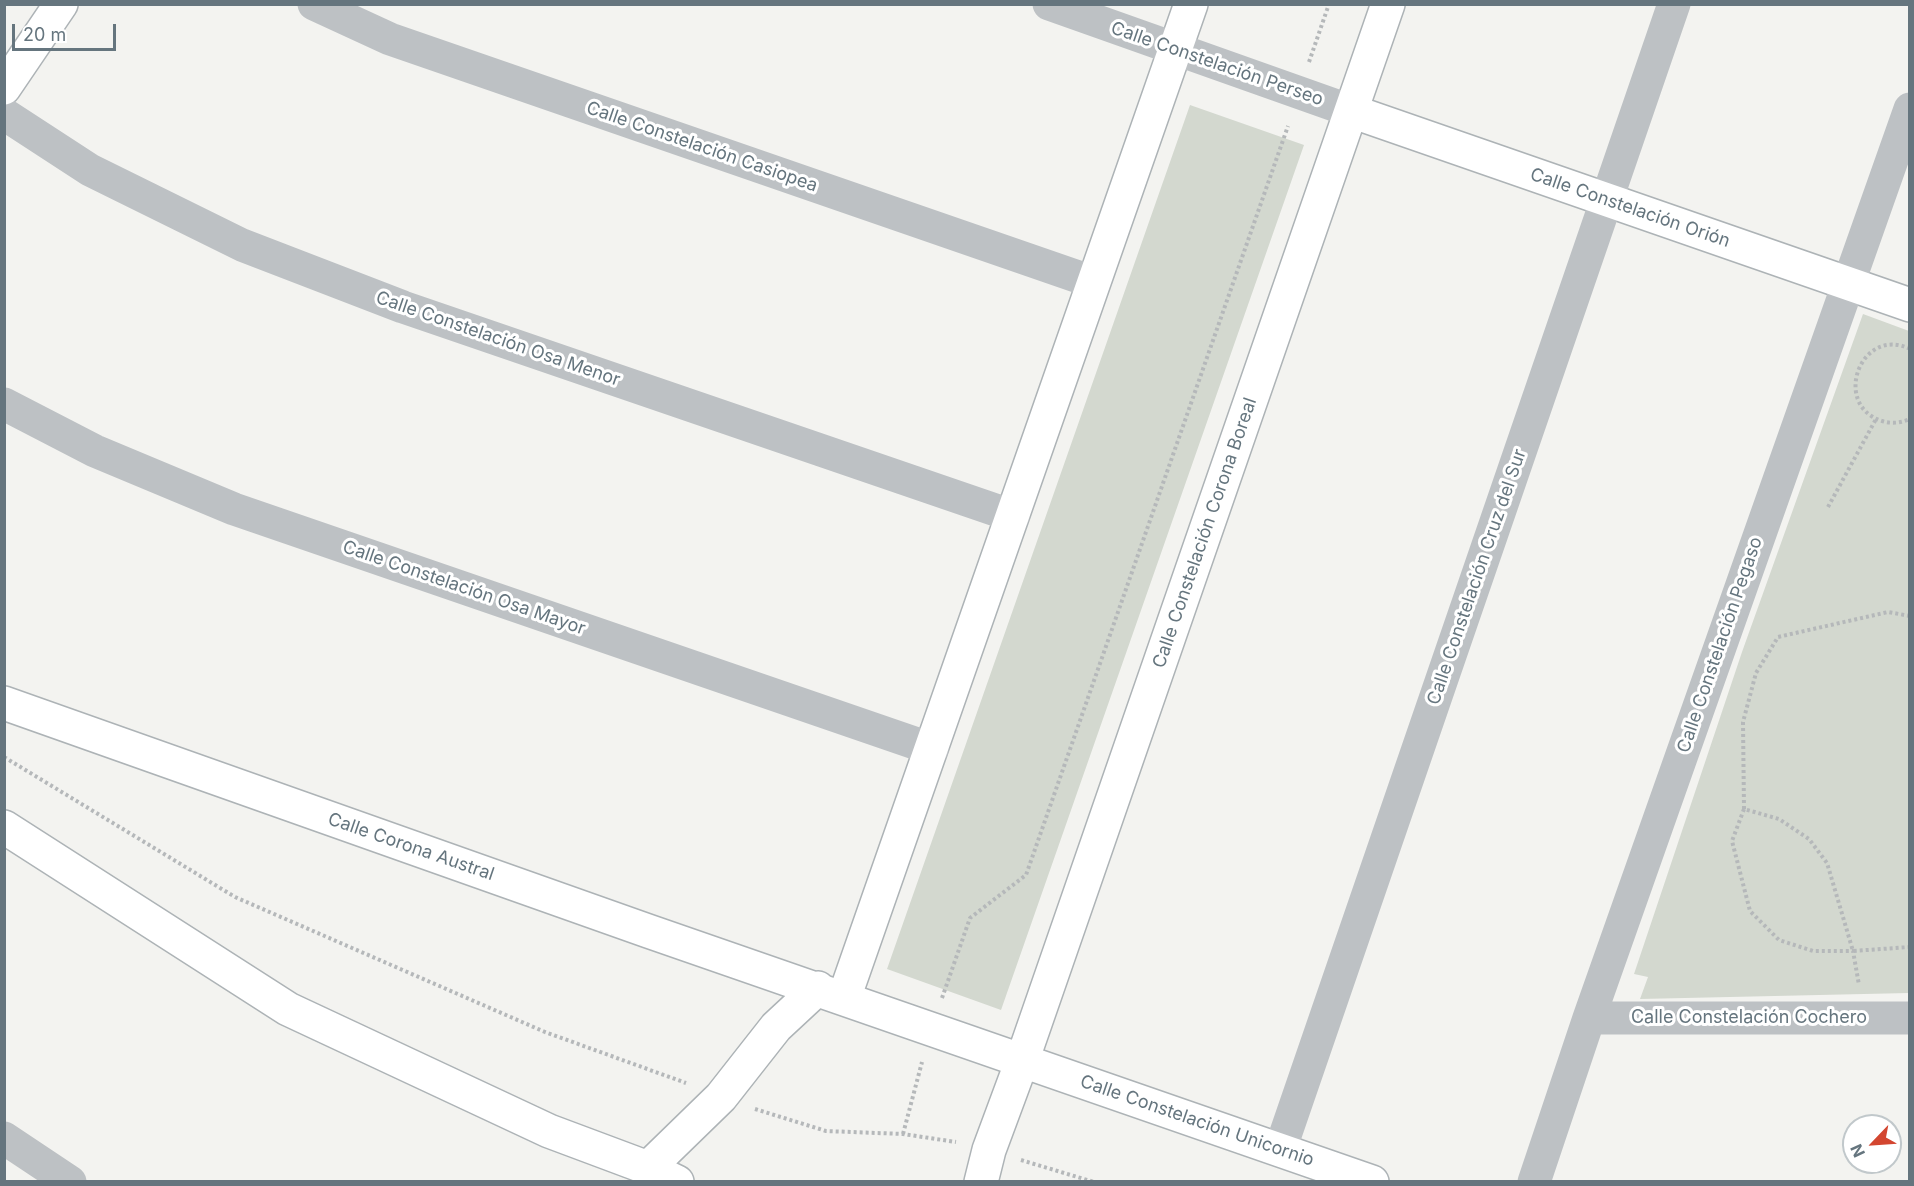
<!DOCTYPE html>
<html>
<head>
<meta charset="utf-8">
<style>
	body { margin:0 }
	#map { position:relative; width:1914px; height:1186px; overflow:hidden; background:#f3f3f0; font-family:Inter,sans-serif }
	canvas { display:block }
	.frame { position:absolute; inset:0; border:6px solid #65757e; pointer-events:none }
	.north { position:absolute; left:1842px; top:1114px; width:60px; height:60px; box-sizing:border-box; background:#fff; border:2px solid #c1c8cb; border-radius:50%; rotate:245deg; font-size:16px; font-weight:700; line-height:24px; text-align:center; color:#65757e }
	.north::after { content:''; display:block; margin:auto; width:21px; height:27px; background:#d34630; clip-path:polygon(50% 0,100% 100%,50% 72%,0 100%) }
	.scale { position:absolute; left:12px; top:24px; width:104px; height:27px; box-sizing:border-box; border:3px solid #65757e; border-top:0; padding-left:8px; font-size:18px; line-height:21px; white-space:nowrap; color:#65757e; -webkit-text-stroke:4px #fff; paint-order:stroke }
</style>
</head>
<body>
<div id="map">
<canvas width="1914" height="1186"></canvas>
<div class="frame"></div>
<div class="north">N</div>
<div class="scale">20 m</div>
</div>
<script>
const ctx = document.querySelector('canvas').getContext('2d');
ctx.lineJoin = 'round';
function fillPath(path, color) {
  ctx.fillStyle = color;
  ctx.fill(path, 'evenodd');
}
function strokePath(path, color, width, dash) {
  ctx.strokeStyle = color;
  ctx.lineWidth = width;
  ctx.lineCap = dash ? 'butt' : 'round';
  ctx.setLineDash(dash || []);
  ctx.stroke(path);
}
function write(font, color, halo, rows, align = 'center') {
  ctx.font = font + ' Inter,sans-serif';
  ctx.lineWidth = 6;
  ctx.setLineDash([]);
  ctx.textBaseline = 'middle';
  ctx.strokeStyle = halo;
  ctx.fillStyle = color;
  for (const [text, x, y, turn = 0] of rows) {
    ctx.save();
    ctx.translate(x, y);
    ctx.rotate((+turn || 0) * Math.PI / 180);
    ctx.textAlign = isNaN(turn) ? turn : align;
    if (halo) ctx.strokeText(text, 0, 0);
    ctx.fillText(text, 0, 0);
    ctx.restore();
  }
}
fillPath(new Path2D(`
	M1190,105L1304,145L1001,1010L887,969Z
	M1863,314L1909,331V993L1640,999L1648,977L1634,974L1742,652Z`), '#d3d8cf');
const secondary = new Path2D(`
	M4,88L61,4
	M1351,111L1910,305
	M4,703L648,931L1372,1182
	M4,827L288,1009L549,1131L648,1168L677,1182
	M844,998L1191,4
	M648,1168L721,1097L776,1027L818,988
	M981,1182L989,1150L1022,1061L1388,4`);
strokePath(secondary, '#adb3b6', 36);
strokePath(new Path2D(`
	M1309,62L1329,4
	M1910,349C1861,325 1831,405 1882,421C1891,424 1901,423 1910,419
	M1828,507L1876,419
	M1910,588V589
	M1910,616L1888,612L1778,637L1756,673L1743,722L1744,809L1779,819L1809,839L1827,863L1853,951L1910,947
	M4,757L235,897L545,1032L686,1083
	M1744,809L1732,841L1750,911L1779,940L1813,951H1853L1859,985
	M942,998L970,918L1026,875L1288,126
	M755,1109L826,1131L903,1134L956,1142
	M903,1134L922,1062
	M1021,1160L1094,1182`), '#b5b8ba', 4, [3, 3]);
strokePath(new Path2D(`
	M314,4L390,39L1093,282
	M1049,4L1351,111
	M4,114L90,170L242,245L403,307L1013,516
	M4,404L95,451L234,509L932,749
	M1589,1018H1910
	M4,1138L70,1182
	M1280,1150L1674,4
	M1534,1182L1589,1018L1910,109`), '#bdc1c4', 33);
strokePath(secondary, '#fff', 33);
write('18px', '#65757e', '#fff', [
	["Calle Constelación Perseo",1217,64,19],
	["Calle Constelación Casiopea",702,147,19],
	["Calle Constelación Orión",1630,208,19],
	["Calle Constelación Osa Menor",498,339,19],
	["Calle Constelación Corona Boreal",1205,533,-71],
	["Calle Constelación Cruz del Sur",1477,577,-71],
	["Calle Constelación Osa Mayor",464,588,19],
	["Calle Constelación Pegaso",1720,645,-71],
	["Calle Corona Austral",411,847,19],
	["Calle Constelación Cochero",1749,1018],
	["Calle Constelación Unicornio",1197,1121,19]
]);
</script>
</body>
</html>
